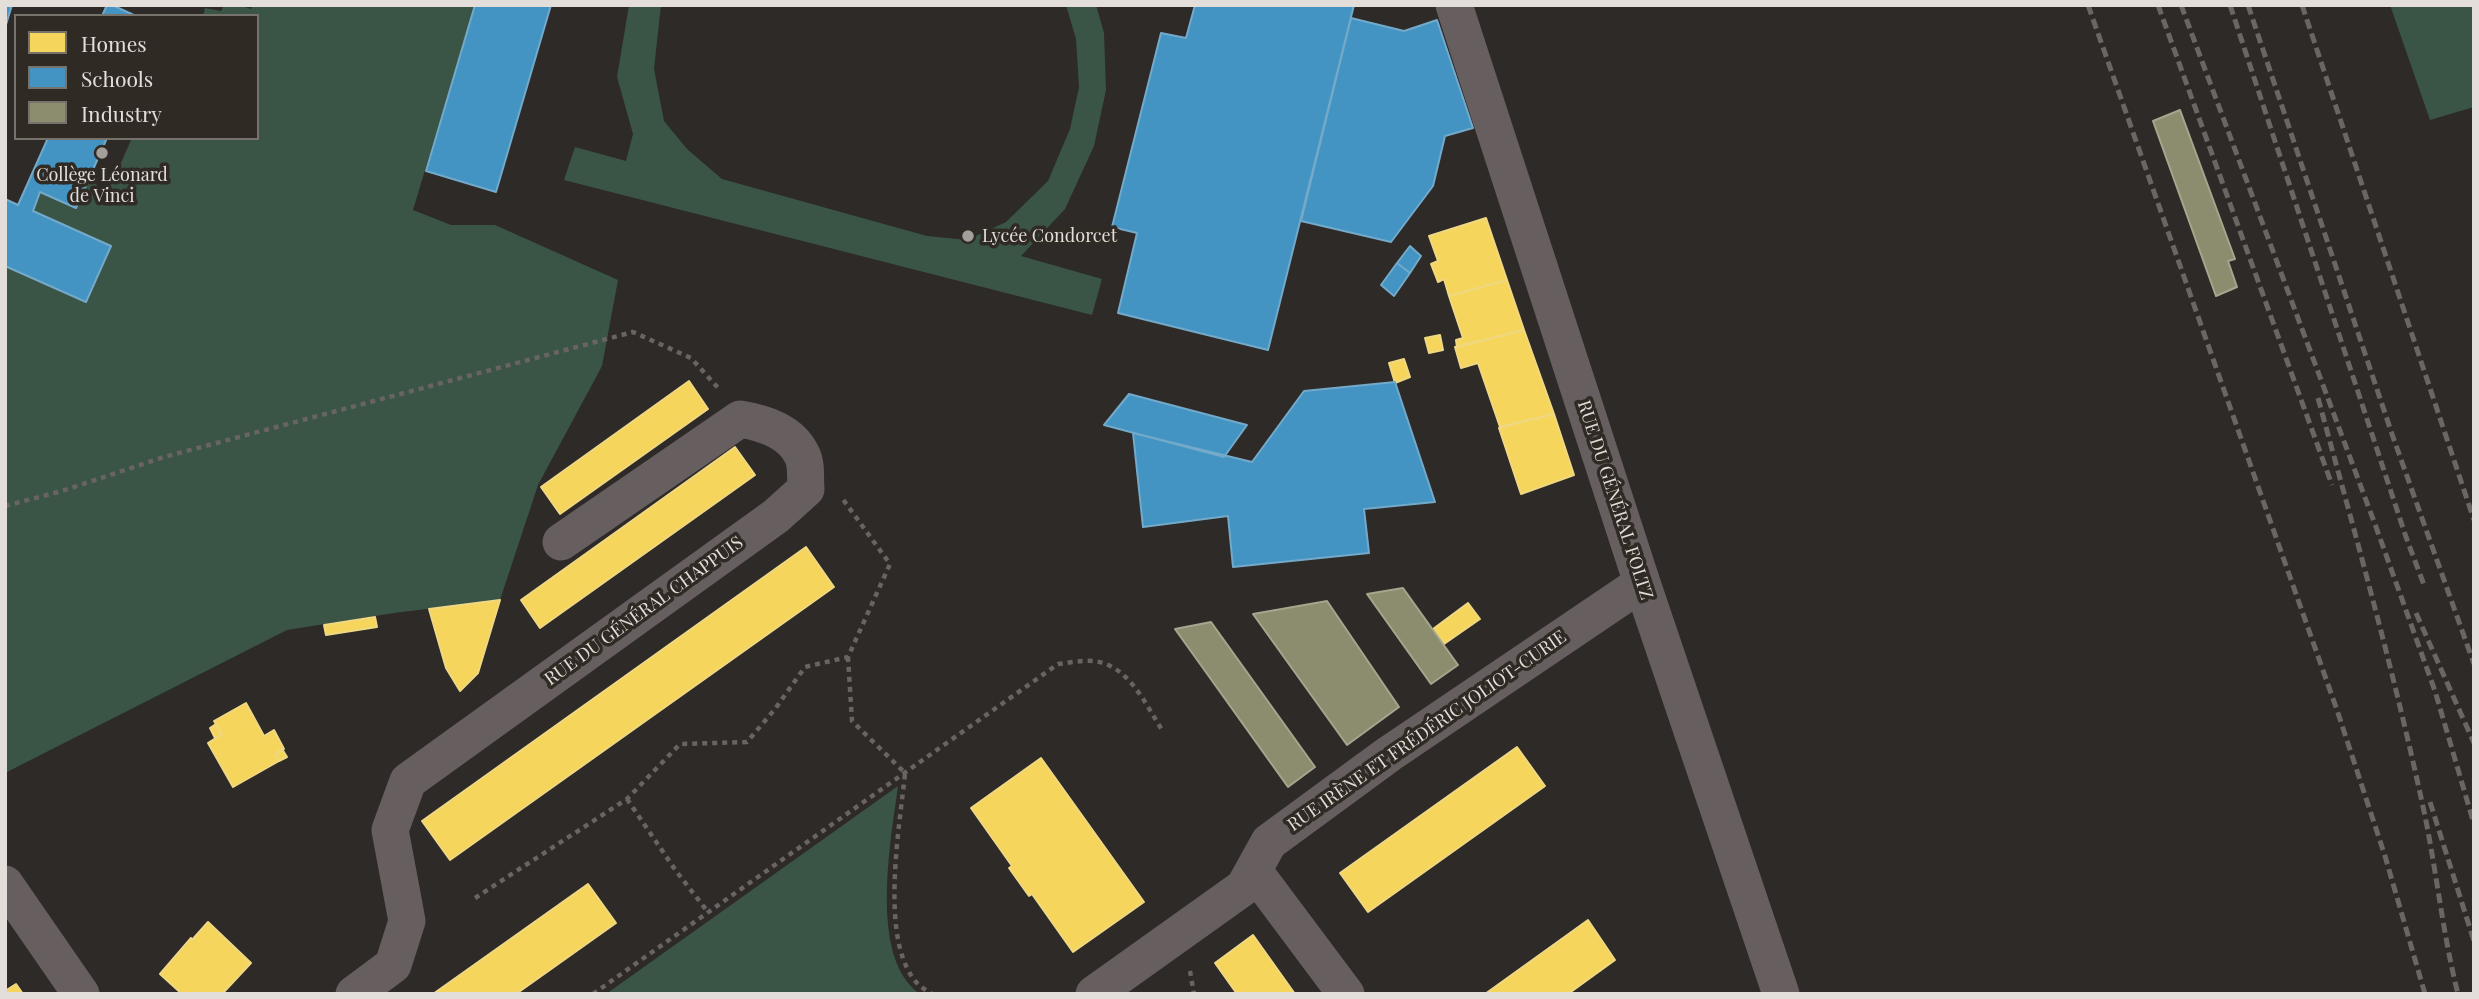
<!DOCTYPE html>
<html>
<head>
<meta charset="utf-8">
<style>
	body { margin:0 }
	#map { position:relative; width:2479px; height:999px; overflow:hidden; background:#2d2a27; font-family:"Playfair Display",serif }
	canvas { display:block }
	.frame { position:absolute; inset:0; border:7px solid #e3deda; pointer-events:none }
	.legend { position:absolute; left:14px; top:14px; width:245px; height:126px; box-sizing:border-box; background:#302a24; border:2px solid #78726d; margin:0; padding:9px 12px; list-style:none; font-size:21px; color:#e3deda }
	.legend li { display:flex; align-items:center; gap:14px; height:35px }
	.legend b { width:35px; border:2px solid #78726d }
</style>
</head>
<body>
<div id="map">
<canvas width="2479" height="999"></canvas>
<div class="frame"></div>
<ul class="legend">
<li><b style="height:19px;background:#f6d55c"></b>Homes</li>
<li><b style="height:19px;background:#4393c3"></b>Schools</li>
<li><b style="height:19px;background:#8c8c6e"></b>Industry</li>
</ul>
</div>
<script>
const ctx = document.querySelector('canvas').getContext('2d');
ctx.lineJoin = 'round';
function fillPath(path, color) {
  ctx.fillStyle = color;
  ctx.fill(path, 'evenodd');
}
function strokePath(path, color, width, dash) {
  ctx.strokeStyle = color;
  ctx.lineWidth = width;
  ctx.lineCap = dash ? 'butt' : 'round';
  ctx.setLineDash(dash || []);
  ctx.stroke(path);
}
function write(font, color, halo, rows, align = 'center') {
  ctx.font = font + ' "Playfair Display",serif';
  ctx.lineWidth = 7;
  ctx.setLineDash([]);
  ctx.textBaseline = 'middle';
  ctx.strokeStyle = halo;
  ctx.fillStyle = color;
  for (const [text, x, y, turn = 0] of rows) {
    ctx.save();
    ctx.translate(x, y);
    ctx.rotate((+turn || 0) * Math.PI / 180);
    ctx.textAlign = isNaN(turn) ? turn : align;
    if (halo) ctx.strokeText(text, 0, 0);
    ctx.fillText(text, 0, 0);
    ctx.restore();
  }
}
fillPath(new Path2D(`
	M224,5H239L251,9L253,5H475L413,210L451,225H495L618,280L602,366L538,485L500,600L394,613L287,630L5,773V266L86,302L111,246L33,211L40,192L76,208L90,176L102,193L113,181L132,138H257V16H203L205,8L221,11Z
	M629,5H661L654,69L664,121L687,149L722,179L927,236L967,240L1006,222L1048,181L1070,129L1079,87L1076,39L1066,5H1096L1104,33L1106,90L1094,146L1065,209L1021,256L1102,279L1092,315L564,180L575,147L626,161L633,134L617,77Z
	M2390,5H2474V107L2430,120Z
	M898,786C891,840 868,958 920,994H606Z`), '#3a5546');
const homes = new Path2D(`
	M1486,218L1507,280L1449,296L1444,279L1438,282L1431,264L1438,261L1429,236Z
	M1507,280L1524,330L1457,347L1456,340L1463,338L1449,296Z
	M1524,330L1554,414L1500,427L1478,363L1461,368L1455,347Z
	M1440,335L1443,350L1429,353L1425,338Z
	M1404,359L1410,377L1395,383L1389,363Z
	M689,381L708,409L560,514L541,487Z
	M1554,414L1574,475L1521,494L1499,428Z
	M735,447L755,475L540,628L521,600Z
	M806,547L834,587L450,860L422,821Z
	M500,600L478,673L460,691L446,668L429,609Z
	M1468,603L1480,619L1444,644L1433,629Z
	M375,617L377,627L326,635L324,625Z
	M246,703L264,736L274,730L284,749L275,754L279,761L233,787L208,743L222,734L214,721Z
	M216,724L222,734L215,738L210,728Z
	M1517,747L1545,786L1368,912L1340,873Z
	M282,749L287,757L279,761L275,754Z
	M1041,758L1144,902L1073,952L1032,894L1029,896L1009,868L1012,866L971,808Z
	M588,884L616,923L516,994H433Z
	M1588,920L1615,960L1568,994H1485Z
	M208,922L251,963L222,994H182L160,974L191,938L192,940Z
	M1253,935L1295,994H1237L1215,963Z
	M16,984L23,994H5V991Z`);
fillPath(homes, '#f6d55c');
strokePath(homes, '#f0d882', 2);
const schools = new Path2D(`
	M5,5H12L5,28Z
	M107,5H112L136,16H102Z
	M475,5H551L496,192L426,171Z
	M1195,5H1354L1268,350L1118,313L1137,233L1112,227L1161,33L1186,38Z
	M1351,18L1404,31L1437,20L1473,128L1445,136L1433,186L1391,242L1301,221Z
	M48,138H107L76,208L40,192L33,211L111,246L86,302L5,266V199L18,205Z
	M1410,246L1421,256L1410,273L1397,263Z
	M1397,263L1410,273L1394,296L1381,285Z
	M1395,382L1435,502L1364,509L1369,553L1233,567L1228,516L1143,527L1133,433L1252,462L1304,391Z
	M1129,394L1247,425L1224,457L1104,425Z`);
fillPath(schools, '#4393c3');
strokePath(schools, '#73aaca', 2);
const industry = new Path2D(`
	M2180,110L2235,259L2228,261L2237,287L2216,296L2153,121Z
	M1403,588L1458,665L1431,684L1367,594Z
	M1327,601L1399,707L1347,745L1253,614Z
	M1211,622L1315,767L1288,787L1175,629Z`);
fillPath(industry, '#8c8c6e');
strokePath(industry, '#a6a58e', 2);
strokePath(new Path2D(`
	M5,506L62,491L164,457L633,332L691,358L720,390
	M848,657L852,721L905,773C900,826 878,943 918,984C922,988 927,991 932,994
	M627,799L676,871L708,912
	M475,898L627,799L680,744L747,742L775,709L805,667L848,657L890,564L842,498
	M1190,971L1194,994
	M593,994L1058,664C1069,663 1081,660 1092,661C1127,663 1145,703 1162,730`), '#696463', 4.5, [5, 5]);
strokePath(new Path2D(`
	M1454,5L1642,583L1781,994
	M1254,871L1346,994
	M5,884L81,994
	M354,994L393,965L407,921L390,830L408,781L776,516L806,489C805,479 807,464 802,455C791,431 764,423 740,419L561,542
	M1094,994L1244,887L1269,842L1389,754L1642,583`), '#665e5f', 37);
strokePath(new Path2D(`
	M2088,5L2337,710L2385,856L2425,994
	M2158,5L2332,485
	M2181,5L2376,527L2435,691L2474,824
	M2230,5L2406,537L2424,585
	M2248,5L2393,437L2474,664
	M2302,5L2474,520
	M2318,398C2356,537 2395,675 2425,816C2437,875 2443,935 2458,994
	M2416,613L2474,743
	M2430,802L2474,941`), '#696664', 5, [10, 5]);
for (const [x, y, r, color] of [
	[102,153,7,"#a39f9b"],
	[968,236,7,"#a39f9b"]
]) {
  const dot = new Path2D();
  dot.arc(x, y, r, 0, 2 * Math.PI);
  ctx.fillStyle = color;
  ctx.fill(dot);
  strokePath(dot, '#302a24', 2.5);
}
write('18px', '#e3deda', '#302a24', [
	["Collège Léonard",102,175],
	["de Vinci",102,196],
	["Lycée Condorcet",982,236,"left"]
]);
write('18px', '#e3deda', '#302a24', [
	["RUE DU GÉNÉRAL FOLTZ",1615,500,72],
	["RUE DU GÉNÉRAL CHAPPUIS",644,611,-36],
	["RUE IRÈNE ET FRÉDÉRIC JOLIOT-CURIE",1427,731,-35]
]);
</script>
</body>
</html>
